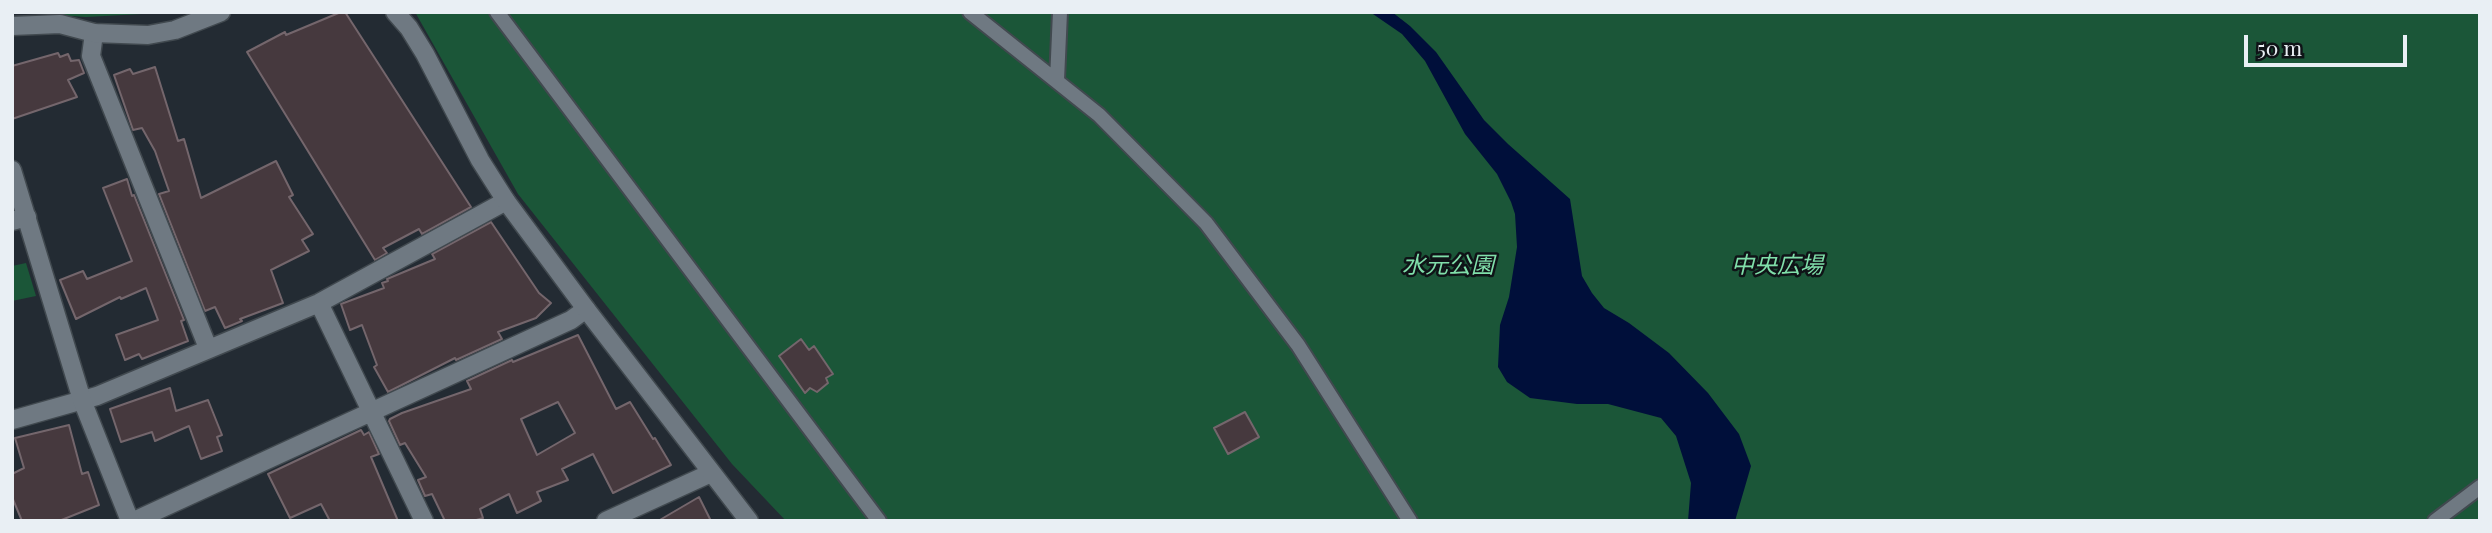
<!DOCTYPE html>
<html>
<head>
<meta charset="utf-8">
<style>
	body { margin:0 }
	#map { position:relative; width:2492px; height:533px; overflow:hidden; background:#232b33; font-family:"Playfair Display",serif }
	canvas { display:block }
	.frame { position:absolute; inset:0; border:14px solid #e9eff4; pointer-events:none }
	.scale { position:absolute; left:2244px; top:35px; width:163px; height:32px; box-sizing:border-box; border:4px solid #e9eff4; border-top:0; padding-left:9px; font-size:21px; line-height:24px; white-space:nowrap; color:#e9eff4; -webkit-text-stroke:5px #0f1317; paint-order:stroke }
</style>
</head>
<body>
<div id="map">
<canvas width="2492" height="533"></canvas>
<div class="frame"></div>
<div class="scale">50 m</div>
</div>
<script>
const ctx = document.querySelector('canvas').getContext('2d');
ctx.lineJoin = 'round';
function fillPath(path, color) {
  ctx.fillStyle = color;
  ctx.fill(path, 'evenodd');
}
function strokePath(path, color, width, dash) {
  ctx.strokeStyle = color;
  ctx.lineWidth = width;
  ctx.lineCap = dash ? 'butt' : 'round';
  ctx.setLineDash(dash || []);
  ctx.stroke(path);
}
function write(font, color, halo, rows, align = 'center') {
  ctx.font = font + ' "Playfair Display","Noto Sans JP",serif';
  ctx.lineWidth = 5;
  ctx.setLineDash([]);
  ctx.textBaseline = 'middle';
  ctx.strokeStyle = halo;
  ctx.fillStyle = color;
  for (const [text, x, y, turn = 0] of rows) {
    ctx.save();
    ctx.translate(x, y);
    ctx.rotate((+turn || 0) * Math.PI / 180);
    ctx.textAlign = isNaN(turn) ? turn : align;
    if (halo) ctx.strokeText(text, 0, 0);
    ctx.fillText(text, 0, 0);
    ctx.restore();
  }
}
fillPath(new Path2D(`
	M12,12H179L86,17Z
	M415,12H2480V521H786L732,464L518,194Z
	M26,263L36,296L12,301V266Z`), '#1b5638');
fillPath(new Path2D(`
	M1370,12H1392L1410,26L1436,52L1484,120L1508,144L1570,199L1582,276L1592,293L1604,308L1629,323L1669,353L1708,393L1739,434L1751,466L1735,521H1688L1691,483L1676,436L1661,418L1608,404H1577L1530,398L1507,382L1498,367L1500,325L1509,297L1517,247L1515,214L1511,202L1497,174L1465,134L1425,61L1402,34Z`), '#000f3a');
const building = new Path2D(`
	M341,12H345L471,207L422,234L419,229L383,248L387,253L375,260L247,52L285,32L286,35Z
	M58,53L60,57L68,54L71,61L79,60L84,73L68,80L77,97L12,119V66Z
	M155,67L178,141L184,139L201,198L276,161L293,195L289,197L313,234L302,240L309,251L271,270L283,303L240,319L242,321L225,328L215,307L205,311L159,194L169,191L155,151L142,128L133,130L114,75L130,69L133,74Z
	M127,179L132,196L134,195L184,320L181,321L188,341L142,359L139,354L125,360L116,335L158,320L146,288L121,299L120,297L76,319L60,280L83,271L87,279L132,261L103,188Z
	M491,222L539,293L551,303L536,318L498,332L502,339L456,360L455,358L388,392L374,367L377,365L362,325L350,330L341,304L384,288L382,283L388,281L387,279L435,259L432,254Z
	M578,335L616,409L630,402L653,439L655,438L671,465L613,493L593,454L562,469L568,480L537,492L541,501L517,513L509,494L480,509L483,518L473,521H445L432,494L425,496L418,480L426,477L405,443L400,445L389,421L390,419L402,413L471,389L467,381L512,360L513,362ZM558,402L575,433L537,455L521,419Z
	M801,339L809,350L814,346L833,374L826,378L828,383L817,392L810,388L805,393L779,356Z
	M170,388L176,411L208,400L222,435L217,437L222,451L201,459L189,426L155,441L152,432L121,442L110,409Z
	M1245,412L1259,437L1228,454L1214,428Z
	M69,425L82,474L88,472L99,505L59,521H22L12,497V474L24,468L15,438Z
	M361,430L364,435L369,432L379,454L371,457L398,521H330L321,504L290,518L268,474Z
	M699,497L711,521H658Z`);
fillPath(building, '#46393e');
strokePath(building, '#74666c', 2);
const pedestrian = new Path2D(`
	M497,12L879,521
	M970,12L1099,115L1206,223L1298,345L1410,521
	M1057,80L1060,12
	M2435,521L2480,487`);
const minor = new Path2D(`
	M94,33L91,56L208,348
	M12,221L27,217
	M319,303L424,521
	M12,420L97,396L319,303L506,201
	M134,521L571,320L586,309
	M606,521L711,473`);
const tertiary = new Path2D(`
	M395,12L409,28L425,54L480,160L506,201L586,309L749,521
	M12,26L60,24L94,33L148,35L175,30L221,12
	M12,170L82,400L130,521`);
strokePath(pedestrian, '#41494f', 18);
strokePath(minor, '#41494f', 21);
strokePath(tertiary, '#41494f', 21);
strokePath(pedestrian, '#6f7982', 14);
strokePath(minor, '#6f7982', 18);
strokePath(tertiary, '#6f7982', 18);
write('italic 23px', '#80dfaa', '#0f1317', [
	["水元公園",1448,266],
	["中央広場",1777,266]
]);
</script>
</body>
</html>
